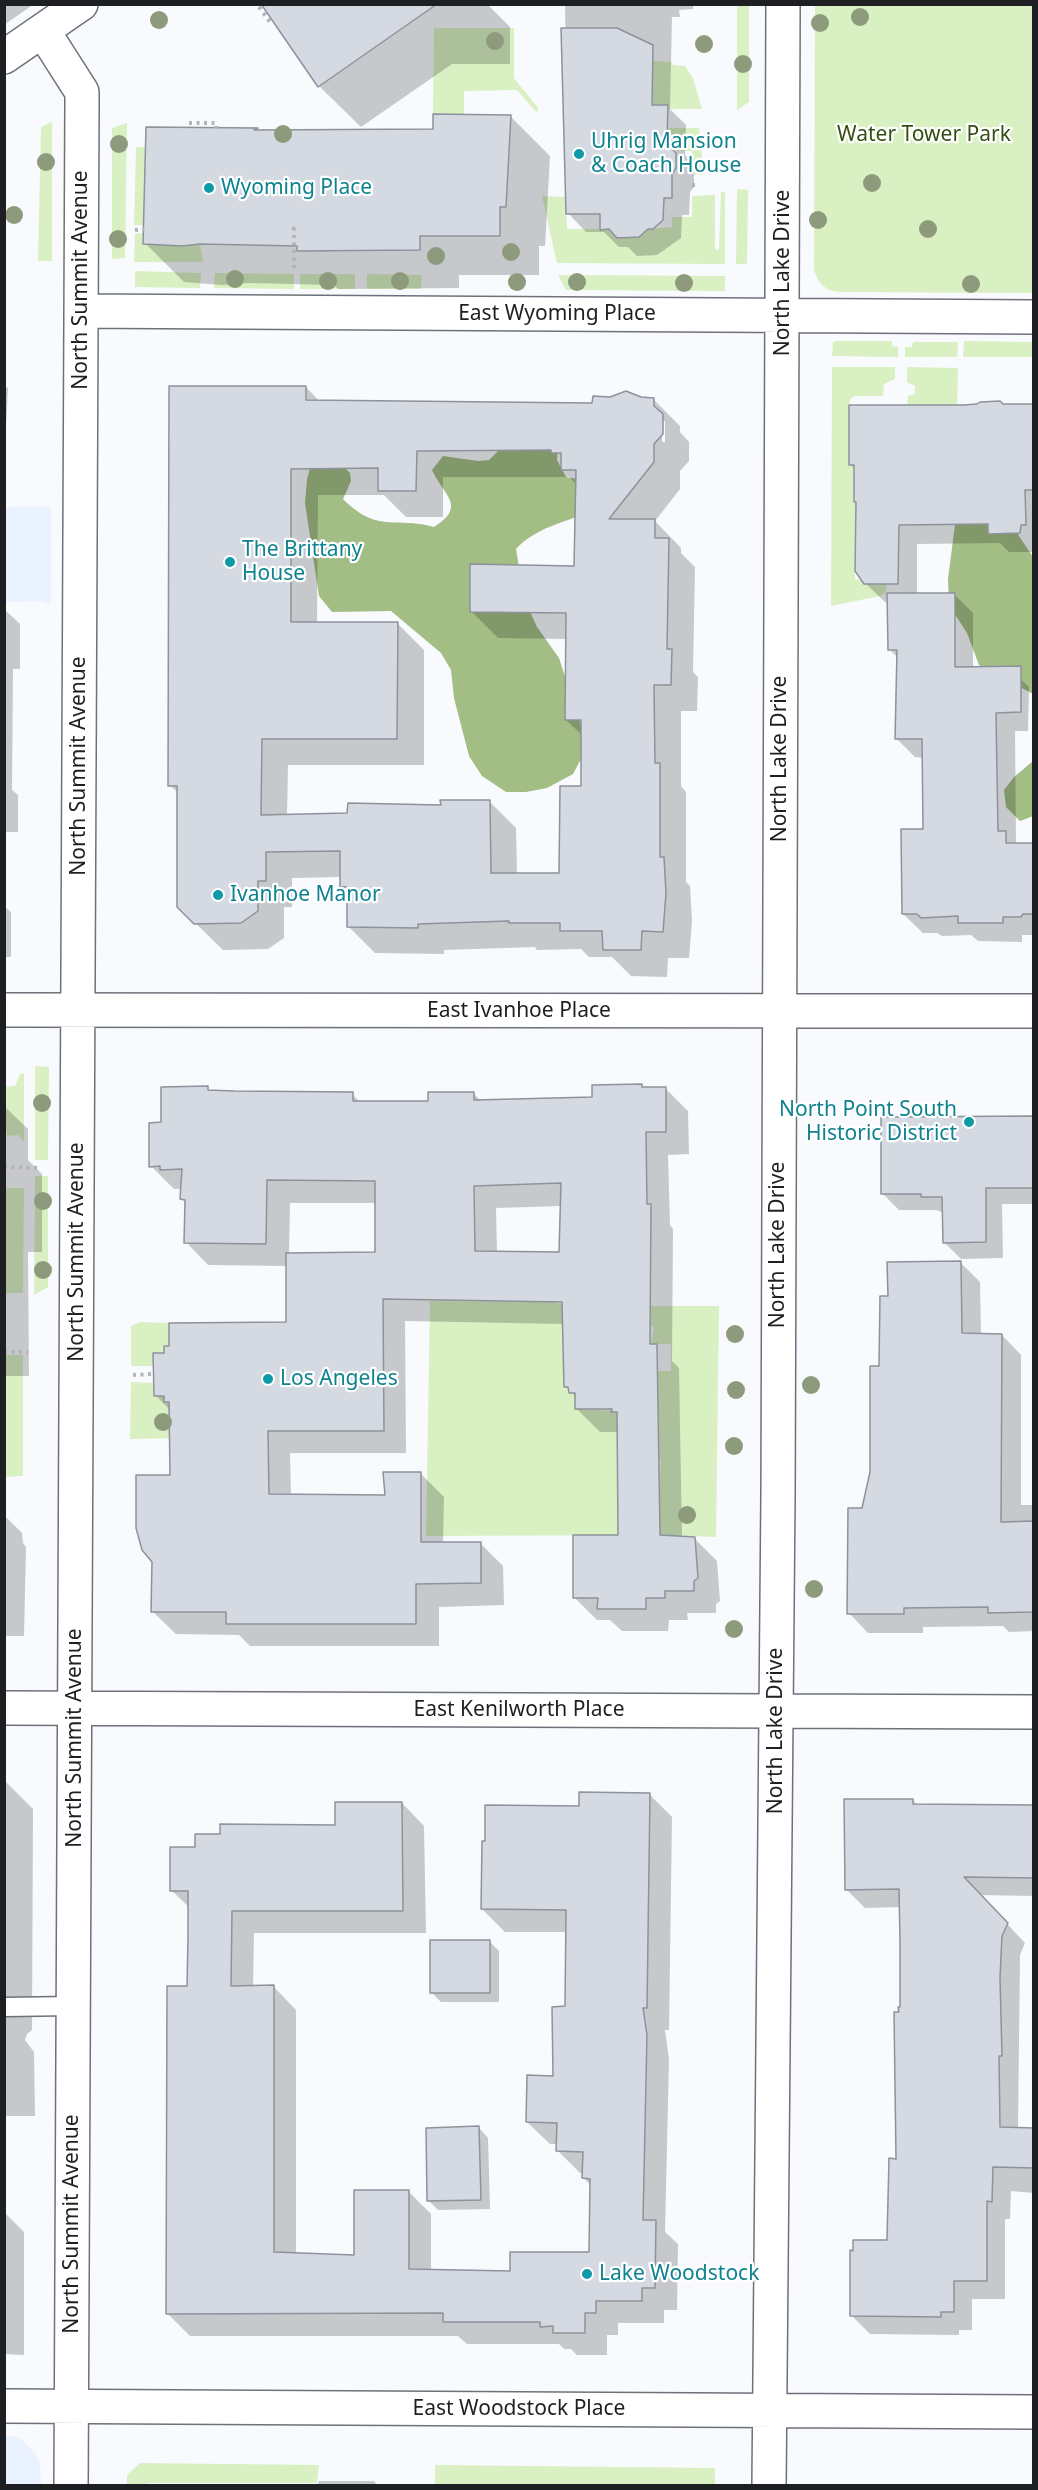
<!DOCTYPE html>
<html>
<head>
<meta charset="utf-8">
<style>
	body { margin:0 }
	#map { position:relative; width:1038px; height:2490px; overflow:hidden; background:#f8fafe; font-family:"Noto Sans",sans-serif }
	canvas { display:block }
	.frame { position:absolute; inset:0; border:6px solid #1e1f23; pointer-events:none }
</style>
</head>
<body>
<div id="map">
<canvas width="1038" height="2490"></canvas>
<div class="frame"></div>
</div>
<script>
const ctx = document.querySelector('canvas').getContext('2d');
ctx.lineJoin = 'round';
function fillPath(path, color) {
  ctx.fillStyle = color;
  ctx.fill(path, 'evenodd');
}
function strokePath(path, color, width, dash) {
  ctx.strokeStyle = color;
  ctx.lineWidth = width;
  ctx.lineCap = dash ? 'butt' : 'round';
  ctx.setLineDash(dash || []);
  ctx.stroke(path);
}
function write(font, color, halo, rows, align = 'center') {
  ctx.font = font + ' "Noto Sans",sans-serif';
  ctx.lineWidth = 4.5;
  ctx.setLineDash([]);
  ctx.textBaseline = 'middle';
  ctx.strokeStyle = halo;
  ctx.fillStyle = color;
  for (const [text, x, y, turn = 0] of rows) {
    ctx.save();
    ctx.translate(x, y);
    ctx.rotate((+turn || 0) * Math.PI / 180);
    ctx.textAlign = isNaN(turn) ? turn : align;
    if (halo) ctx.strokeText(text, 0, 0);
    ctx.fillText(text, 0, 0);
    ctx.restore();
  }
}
fillPath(new Path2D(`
	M45,506L51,508V604L39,601L5,602V507Z
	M5,2435L20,2438L36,2454L40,2466L41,2485L5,2486Z`), '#eaf2ff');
fillPath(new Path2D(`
	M737,5H749V102L737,110Z
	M815,5H1033V293L839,292C825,291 818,283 814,270Z
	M434,28H514V78L538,108L537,113L517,90L464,91V114L433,115Z
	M669,59L673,65L685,66L693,78L702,109H668L633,105L649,65L653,61L669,62Z
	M52,122V261H38L41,127Z
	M127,123L125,258L112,259V128Z
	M668,128H699L704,175L692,174V151H674C668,144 668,137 668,128Z
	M136,147H146L144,225H134Z
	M737,189L748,190L747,264H736Z
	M721,192H725V264L557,263L542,196L566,197L567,229H609L618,238L639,237L648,229L672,227V217H692V196L715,195V249L719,250Z
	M144,233L174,245L200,244L203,262H134L135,234Z
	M135,271L201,273L200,288L135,287Z
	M215,273L294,274V289L214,288Z
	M300,274H355V289H300Z
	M367,274L422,275L421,289H367Z
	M558,275L725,276V291L566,290Z
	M837,341H892V346L898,347V357L832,356L833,342Z
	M964,341L1033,342V357H963Z
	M913,342H958L957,357H905V347H912Z
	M832,367H895V379L884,384L883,396H855L851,398L849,405V465H854V502H863L856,525L855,579L861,580L864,584L886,580V592L880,596L831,606Z
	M907,367L958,368L957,408L951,405H907L908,396L915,394V386L907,382Z
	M35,1066L49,1067L48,1160H35Z
	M24,1073V1142L18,1135L7,1136V1130H4L5,1087L15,1086L20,1074Z
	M35,1176H48V1287L34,1295Z
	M5,1188H24L23,1293H5Z
	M430,1301L550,1302L569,1305V1368L563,1367L564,1387H568L575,1393V1409L634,1412L617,1459V1498L627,1535L426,1536Z
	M651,1306H719L716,1537L657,1535L661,1459L657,1458L656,1371H671V1344H651L654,1328L650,1323Z
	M140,1322L169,1323V1346H164V1353H153V1366H131V1326Z
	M5,1355H23V1476L5,1477Z
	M131,1382L153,1383V1395L164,1396V1402H169L178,1438L130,1439Z
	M140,2463L319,2465L317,2483H149L148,2485H127V2475Z
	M435,2465L715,2468V2485H435Z`), '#d9f0c3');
fillPath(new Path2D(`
	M558,441L557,460L566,477L582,480L590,512C563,523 537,527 516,549L524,598L537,627L559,658L583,732L581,759L573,774L547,788L526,792H506L482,776L469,756L454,698L451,670L441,653L391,611L332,612L319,596L305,503L307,479L312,461L337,460L350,473L351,481L343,499C378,534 394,516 434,527C468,506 443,495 432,470L443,456L478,461L489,460L501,448Z
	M957,509L1009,513L1019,536L1033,557V694L979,665L967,633L949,605L948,579Z
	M1033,761V816L1020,821L1006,807L1004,790L1014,777Z`), '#a2be85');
fillPath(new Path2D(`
	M4,4H34L4,25Z
	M263,4H487L510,27V64H452L361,127L319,86Z
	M565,4H693V9L679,10L680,17H672L670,109L686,125L685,155L689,159L690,168L694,173V187L690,192L689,215H682L681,238L657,255L637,256L628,247H619L604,232H586L568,213Z
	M510,116L550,156L545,246H539V275H459V288L338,289L334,285L249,283L222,285L184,282L145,243L147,129H257L259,132L435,131Z
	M4,385L8,388L4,469Z
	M306,387L320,402L593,404L653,399L680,426V432L689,442V461L680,471V489L655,521L681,548V553L695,567L693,672L698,677L697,711H681V786L686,792V882L690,886L692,921L689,958H668L667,977L631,976L612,957H589L581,949L537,950L535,947L444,950V954L375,953L348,926L349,894L341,886V877L292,878V907H284V938L268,949L223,950L179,907V794L170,785ZM662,421H665V442H662ZM443,477H569L577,485L576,567L471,611L498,638L567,639L566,720L583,736V787L561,874H517L516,828L489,801L349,814L287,816L288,765H424V650L397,623H317L318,495H384L406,517H443Z
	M1002,406H1034V552H1009L1000,543L917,544V594H954L973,613V668H1009L1029,687L1028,731H1015L1016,843L1034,845V935H1022V942L978,941L971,935L942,936L937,933H923L903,914L925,831L924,758L915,757L896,738L898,658L890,650L889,602H885L865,583L858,504L855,502V469L850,464Z
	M4,609L20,624V669H13L12,790L18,795V832H5V907L11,912V957H4Z
	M641,1086L644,1088H665L688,1111L689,1154L668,1155L670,1225L673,1229L672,1361L679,1368L682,1537L694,1538L717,1561L720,1601L716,1604V1613H687L688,1620H669L668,1631H622L610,1620H597L574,1597L619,1537L618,1432H600L577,1409V1398L565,1386L564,1324L405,1321L406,1453H290L291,1495L386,1496L421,1474L444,1497L443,1544L480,1543L503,1566L504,1605L439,1607V1646H250L239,1635L176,1634L153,1612L172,1476L171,1411L155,1395L165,1355L288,1323L287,1266L208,1265L186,1242V1203L182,1199L181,1189H174L151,1166L162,1124L207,1088L211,1092L352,1094L361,1103H430L473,1093L481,1101L594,1099ZM290,1203H377L376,1253L289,1254ZM562,1206L561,1253H497L496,1208Z
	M4,1106L28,1129V1160L42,1174V1252H28L29,1376H4Z
	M1034,1118V1204H1002L1003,1258L961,1259L944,1242V1213L936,1210H899L882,1193Z
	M961,1263L980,1282L981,1335H1002L1021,1355V1505H1034V1631L1009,1632L1003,1626L923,1627V1633H868L849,1613L863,1510L872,1472L889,1297Z
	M4,1518H7L22,1533L23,1543L26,1547L24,1636H4Z
	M4,1780L33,1809L32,2030L27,2034L25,2040L34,2052L35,2116H4Z
	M649,1794L672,1817L669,2030H665L669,2059L665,2232L678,2244L677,2310H664V2323H618V2335H607V2355H577L571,2349H564L559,2344H467L458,2336H190L167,2313L189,1987L190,1908L171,1890L196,1848L337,1827L402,1803L424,1826L426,1933H254L253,1987H274L296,2010V2255L355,2257L408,2191L431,2214V2271L511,2272L590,2254L591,2186L584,2178V2173H580L557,2150L558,2144H550L527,2122L554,2077L567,2008V1932H505L482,1909L580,1808Z
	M912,1800L918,1805L1034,1806V1896L980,1895L1025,1943L1020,1955L1018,2129H1034V2193L1011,2191L1010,2219H1005V2299H972V2330H959V2335L870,2334L852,2316L889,2241L897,2160L902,2008L901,1907L865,1908L846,1889Z
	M490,1942L499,1951V2002H441L431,1992Z
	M479,2128L488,2138L490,2209L438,2210L428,2200Z
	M4,2212L24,2232V2355L4,2354Z
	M319,2481H374L378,2486H150L318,2484Z`), '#0003');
const building = new Path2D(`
	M261,4H437L318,87Z
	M561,28H617L653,45L652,105H668L667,139H672V149L676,153V168L672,174V198H664L663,220L653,229H648L639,237L617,238L609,229L600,230V214H566Z
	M433,114L511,115L506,207H500V236H420V250L297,251V246L200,244L182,246L143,244L146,127L258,128L254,130L433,129Z
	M169,386H306V400L592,403L593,396L610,397L626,391L641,397L654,398V406L663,414V434L654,444V462L609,519H655V538H669L667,649H672L671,685H654L655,763H660V857H664L666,893L663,932L642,931L641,950H603L602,931H560V923H509V921L418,924V928L347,927V887H340V851L266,852V881H258V911L241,923L194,924L177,907V786H168ZM551,450V453H561V470H576L574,566L470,564V612L566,613L565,720H581V786H560L559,873H491L490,800H440L441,805L348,803L347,813L261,815L262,739H397L398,622H291V469L378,468V491H416L417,451Z
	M1000,401L1003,404H1034L1033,490H1025L1026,525H1021L1020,533L988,534V524L899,525L898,584H864L855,571L856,502H854V465H849V405H964L977,404L980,402Z
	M887,593H955V667L1021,666V712L996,713L998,831H1006V843H1034V914H1023L1021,917H1003V923H958V916L921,918L917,914H902L901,829H923L922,739H895L897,650H888Z
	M642,1084V1087H666V1132H646L647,1204H651L650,1344H657L660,1535L695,1537L698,1578L694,1581V1591H665V1598H646V1609H597L598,1598H573V1535H618L617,1412H611L612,1409H575V1393H569L568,1387H564L562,1302L383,1299L384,1431H268L269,1494L385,1495L383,1472H421V1542H481V1583L416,1584V1624H226V1612H151L152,1562L142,1550L136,1528V1475H170L169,1402H164V1396H154L153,1353H164V1346H169V1323L286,1322V1253L375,1252V1181L267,1180L266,1244L184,1243L185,1200L180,1199L182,1169L160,1170V1166L149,1167V1123L161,1122V1087L208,1086V1090L234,1091L353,1092V1101H428V1092H474V1100L592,1097V1085ZM561,1183L559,1252L475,1251L474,1186Z
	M1034,1116V1188H986V1242L943,1243L942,1197H921V1194H881V1117Z
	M961,1261L962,1333L1002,1334L1001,1522L1034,1521V1612L988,1613V1607L904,1608V1614H847L848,1508H862L870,1472V1366H879L880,1296H888L887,1262Z
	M579,1792L650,1793L647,2008H643L647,2035L643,2220H656L655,2288H642V2301H596V2313H585V2333H553V2326L540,2327V2322H443V2313L166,2314L167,1986H187L188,1937V1891H170V1847H195V1834H220V1824L335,1825V1802H402L403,1911H232L231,1986L274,1985V2252L354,2255V2190H409V2269L510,2271V2252H589L590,2179L582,2178L583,2152L556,2151L557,2123L526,2122L527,2075L553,2076L552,2007L565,2006L566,1910L481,1909L482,1841H485V1805L579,1806Z
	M844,1799H913V1804L1034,1805V1878L964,1877L1008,1923L1002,1936L1000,1978L1002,2056H999L1000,2127L1034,2128L1033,2168L993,2167L992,2202L987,2201V2281H954V2312H941V2317L850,2316V2250L853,2251V2240H887L889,2158L896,2159L894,2012H899L898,2007H900V1940L899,1889L845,1890Z
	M430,1940H490V1993H430Z
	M479,2126L481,2200L427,2201L426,2128Z`);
fillPath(building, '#d4d9e2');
strokePath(building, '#8d929b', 1.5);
const lane = new Path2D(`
	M4,2007L73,2006`);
const street = new Path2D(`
	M43,31L82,92V103L71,2486
	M81,311L1034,317
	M4,1010L1034,1011
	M4,1708L1034,1712
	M4,2406L1034,2412
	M769,2486L778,1495L783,4`);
const secondary = new Path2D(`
	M4,57L81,4`);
strokePath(lane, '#6d7179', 21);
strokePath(street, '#6d7179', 36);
strokePath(secondary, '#6d7179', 36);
strokePath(new Path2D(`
	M259,7L270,22
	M189,123H216V128
	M692,185H699
	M135,230L144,229
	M294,268V228L297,229
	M4,1167L39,1168
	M4,1352H28
	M133,1375L153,1374`), '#b3b4b8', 4, [3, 4.5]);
strokePath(lane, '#fff', 18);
strokePath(street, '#fff', 33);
strokePath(secondary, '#fff', 33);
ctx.fillStyle = '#8d9b7c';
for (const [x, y] of [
	[860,17],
	[159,20],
	[820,23],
	[495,41],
	[704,44],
	[743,64],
	[283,134],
	[119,144],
	[46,162],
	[872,183],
	[14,215],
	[818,220],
	[928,229],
	[118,239],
	[511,252],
	[436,256],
	[235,279],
	[328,281],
	[400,281],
	[517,282],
	[577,282],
	[684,283],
	[971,284],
	[42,1103],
	[43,1201],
	[43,1270],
	[735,1334],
	[811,1385],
	[736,1390],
	[163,1422],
	[734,1446],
	[687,1515],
	[814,1589],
	[734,1629]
]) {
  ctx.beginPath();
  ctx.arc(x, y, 9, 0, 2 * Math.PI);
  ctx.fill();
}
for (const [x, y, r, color] of [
	[579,154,6,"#0f9aa8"],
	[209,188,6,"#0f9aa8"],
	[230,562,6,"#0f9aa8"],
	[218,895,6,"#0f9aa8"],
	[969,1122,6,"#0f9aa8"],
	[268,1379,6,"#0f9aa8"],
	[587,2274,6,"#0f9aa8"]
]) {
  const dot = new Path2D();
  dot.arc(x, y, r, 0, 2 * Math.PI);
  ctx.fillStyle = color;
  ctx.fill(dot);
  strokePath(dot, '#fff', 2);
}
write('21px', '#354e11', '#fff', [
	["Water Tower Park",924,135]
]);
write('21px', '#0d838f', '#fff', [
	["Uhrig Mansion",591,142],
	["& Coach House",591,166],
	["Wyoming Place",221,188],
	["The Brittany",242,550],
	["House",242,574],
	["Ivanhoe Manor",230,895],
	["North Point South",957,1110,"right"],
	["Historic District",957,1134,"right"],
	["Los Angeles",280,1379],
	["Lake Woodstock",599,2274]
], 'left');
write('21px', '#1e1f23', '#fff', [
	["North Lake Drive",783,273,-90],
	["North Summit Avenue",81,280,-90],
	["East Wyoming Place",557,314],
	["North Lake Drive",780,759,-90],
	["North Summit Avenue",79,766,-90],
	["East Ivanhoe Place",519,1011],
	["North Lake Drive",778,1245,-90],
	["North Summit Avenue",77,1252,-90],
	["East Kenilworth Place",519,1710],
	["North Lake Drive",776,1731,-90],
	["North Summit Avenue",75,1738,-90],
	["North Summit Avenue",72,2224,-90],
	["East Woodstock Place",519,2409]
]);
</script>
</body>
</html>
